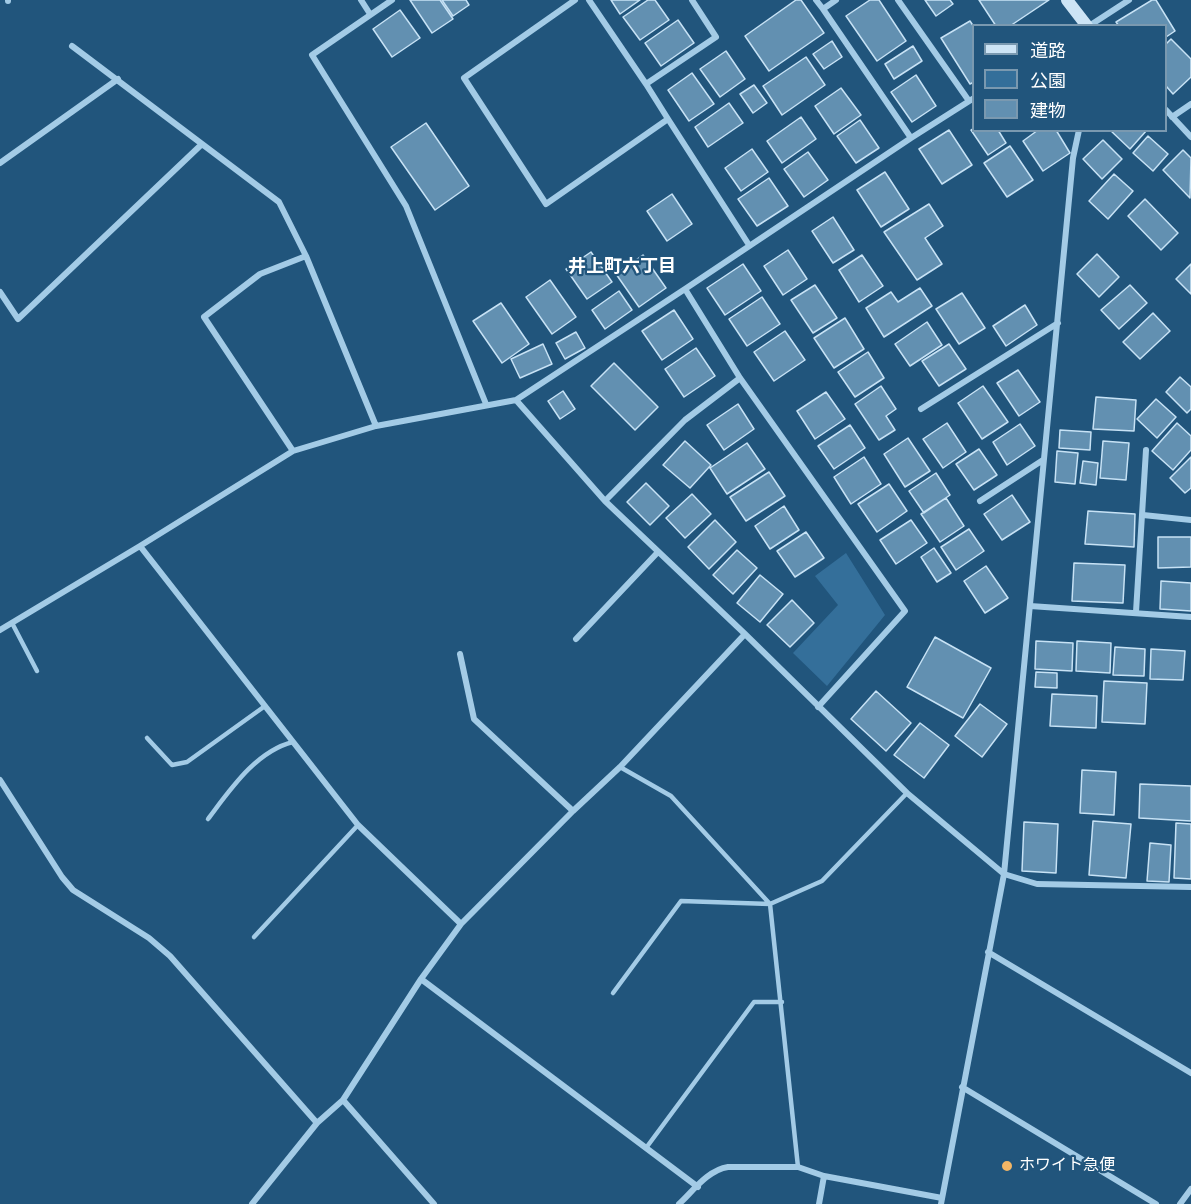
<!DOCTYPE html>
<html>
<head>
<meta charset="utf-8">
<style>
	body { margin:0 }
	#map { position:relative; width:1191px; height:1204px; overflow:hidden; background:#21557c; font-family:"Space Grotesk","Noto Sans JP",sans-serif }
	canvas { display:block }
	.legend { position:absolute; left:972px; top:24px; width:195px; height:108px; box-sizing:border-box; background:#21557c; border:2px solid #7a99b0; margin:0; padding:8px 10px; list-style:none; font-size:18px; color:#fff }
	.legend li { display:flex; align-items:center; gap:12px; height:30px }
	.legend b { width:30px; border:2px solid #7a99b0 }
</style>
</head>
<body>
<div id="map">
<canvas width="1191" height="1204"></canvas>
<ul class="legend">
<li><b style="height:8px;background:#cde4f5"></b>道路</li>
<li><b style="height:16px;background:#346f9a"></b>公園</li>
<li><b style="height:16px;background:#6290b1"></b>建物</li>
</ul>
</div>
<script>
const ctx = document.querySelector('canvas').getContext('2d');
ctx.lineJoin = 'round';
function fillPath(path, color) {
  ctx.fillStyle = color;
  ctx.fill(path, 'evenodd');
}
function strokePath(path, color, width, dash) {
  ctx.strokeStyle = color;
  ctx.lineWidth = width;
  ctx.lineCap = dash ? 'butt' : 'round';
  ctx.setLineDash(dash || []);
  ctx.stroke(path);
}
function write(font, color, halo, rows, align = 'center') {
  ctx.font = font + ' "Space Grotesk","Noto Sans JP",sans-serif';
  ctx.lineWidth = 4.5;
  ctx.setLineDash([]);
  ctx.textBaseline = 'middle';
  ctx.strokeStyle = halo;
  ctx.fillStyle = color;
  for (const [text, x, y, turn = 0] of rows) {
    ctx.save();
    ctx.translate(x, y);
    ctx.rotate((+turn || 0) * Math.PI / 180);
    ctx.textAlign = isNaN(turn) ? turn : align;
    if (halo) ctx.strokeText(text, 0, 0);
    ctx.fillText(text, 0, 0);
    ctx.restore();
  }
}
fillPath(new Path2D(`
	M846,553L885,615L827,686L793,653L838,605L815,576Z`), '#346f9a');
const building = new Path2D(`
	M410,0H440L453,19L432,33Z
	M442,0H466L469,5L453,16Z
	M611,0H640L620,14Z
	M648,0H655L669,20L640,40L623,17Z
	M796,0H801L824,33L769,71L745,36Z
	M870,0H879L906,41L877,61L846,16Z
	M925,0H950L953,4L936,16Z
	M979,0H1049L1010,26H996Z
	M1152,0H1156L1175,31L1166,37V26H1119L1116,22Z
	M400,10L420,38L392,57L373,29Z
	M678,20L694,43L661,66L645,43Z
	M970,21L974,27V82L970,84L941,38Z
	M1171,39L1191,59V77L1173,94L1166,86V44Z
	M832,41L842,57L824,69L813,54Z
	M913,46L922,61L894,79L885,64Z
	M726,51L745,79L720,97L700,69Z
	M806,57L825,85L782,115L763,86Z
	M692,73L714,104L689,121L668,90Z
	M916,75L936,106L912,122L891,92Z
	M754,85L767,103L753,113L740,94Z
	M841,88L861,115L834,134L815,106Z
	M729,103L743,123L708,147L695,127Z
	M801,117L816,139L782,163L767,141Z
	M860,120L879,148L856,163L837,136Z
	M426,123L469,186L435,210L391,147Z
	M974,128V130H998L1006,143L988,155L971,130Z
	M949,130L972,165L942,184L919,149Z
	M1038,130H1056L1070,153L1043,171L1023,141Z
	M1110,130H1147L1130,149Z
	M1148,136L1168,154L1153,171L1133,153Z
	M1103,140L1122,159L1102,179L1083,159Z
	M1010,146L1033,180L1007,197L984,163Z
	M752,149L768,172L741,191L725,168Z
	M1183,150L1191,158L1190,198L1163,170Z
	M808,152L828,180L804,197L784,169Z
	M885,172L909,209L881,227L857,190Z
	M1114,174L1133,191L1108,219L1089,201Z
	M769,178L788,206L757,226L738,199Z
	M672,194L692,224L667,241L647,211Z
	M1145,199L1178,233L1161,250L1128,216Z
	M929,204L943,226L925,238L942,264L917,280L884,232Z
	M833,217L854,250L833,263L812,231Z
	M788,250L807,279L783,295L764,266Z
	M591,252L612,282L587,299L566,269Z
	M1097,254L1119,277L1099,297L1077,274Z
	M643,255L666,288L639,307L616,274Z
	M862,255L883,286L859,302L839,270Z
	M743,264L761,291L725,315L707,288Z
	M1191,264V294L1176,279Z
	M550,280L576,317L552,334L526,297Z
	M815,285L837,318L813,333L791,300Z
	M1130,285L1147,303L1119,329L1101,310Z
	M920,288L932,306L884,337L866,308L891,292L898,302Z
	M619,291L632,310L605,329L592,310Z
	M962,293L985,328L959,344L936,309Z
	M762,297L780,324L747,346L729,319Z
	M501,303L529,344L502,363L473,321Z
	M1025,305L1037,325L1006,346L993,326Z
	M674,310L693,339L662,360L642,331Z
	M1153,313L1170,331L1140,359L1123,342Z
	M845,318L864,349L834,368L814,338Z
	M927,322L942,345L910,366L895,344Z
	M785,331L805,360L774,381L754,352Z
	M576,332L585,348L565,359L556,343Z
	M543,344L552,364L520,378L511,359Z
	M949,344L966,369L939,386L922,361Z
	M696,348L715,376L684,397L665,369Z
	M868,352L884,378L855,397L838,372Z
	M614,363L658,407L635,430L591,386Z
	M1018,370L1040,402L1019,416L997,383Z
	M1180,377L1191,387V409L1187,413L1166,392Z
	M881,386L896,409L886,416L895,430L879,440L855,404Z
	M983,386L1008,422L982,439L958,403Z
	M563,391L575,409L560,419L548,401Z
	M826,392L845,419L815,439L797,411Z
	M1096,397L1136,400L1134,431L1093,429Z
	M1156,399L1176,417L1157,438L1137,419Z
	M738,404L754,429L724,450L707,425Z
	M947,423L966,452L943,468L923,439Z
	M1177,423L1191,436V450L1173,470L1152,451Z
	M1020,424L1035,446L1007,465L993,442Z
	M850,425L865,448L834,469L818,446Z
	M1060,430L1091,432L1090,450L1059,448Z
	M908,438L930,471L905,487L884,454Z
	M685,441L711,465L690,488L663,465Z
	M1103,441L1129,443L1126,480L1100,478Z
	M747,443L765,469L727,494L710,468Z
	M979,449L997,475L974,490L956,464Z
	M1057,451L1078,453L1075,484L1055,482Z
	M864,457L881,484L851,504L834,477Z
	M1191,457V488L1185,493L1170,478Z
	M1083,461L1098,463L1096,485L1080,483Z
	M769,472L785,496L746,521L730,497Z
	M936,473L950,495L924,513L909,491Z
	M646,483L669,506L650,525L627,502Z
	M889,484L907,511L877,532L858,504Z
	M692,494L711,514L685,538L666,518Z
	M1012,495L1030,522L1002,540L984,514Z
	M946,498L964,526L940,542L921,514Z
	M784,506L799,530L770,549L755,526Z
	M1088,511L1135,514L1134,547L1085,544Z
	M715,520L736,542L709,569L688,547Z
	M911,520L927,543L896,564L880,540Z
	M969,529L984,551L956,570L941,547Z
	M806,532L824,558L795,577L777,551Z
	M1158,537H1191V567L1158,568Z
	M934,548L951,573L937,582L921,557Z
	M737,550L757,568L733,594L713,575Z
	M1074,563L1125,565L1123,603L1072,601Z
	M986,566L1008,598L985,613L964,581Z
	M760,575L783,594L760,622L737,603Z
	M1161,581L1191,583V611L1160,609Z
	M792,600L814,623L790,647L767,625Z
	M935,637L991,668L963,718L907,687Z
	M1036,641L1073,643L1072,671L1035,669Z
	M1077,641L1111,643L1110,673L1076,671Z
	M1115,647L1145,649L1144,676L1113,675Z
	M1151,649L1185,651L1183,680L1150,679Z
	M1036,672L1057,673V688L1035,687Z
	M1104,681L1147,683L1145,724L1102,722Z
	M876,691L911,723L886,751L851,719Z
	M1052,694L1097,696L1096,728L1050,726Z
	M980,704L1007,724L982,757L955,736Z
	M920,723L949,745L924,778L894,755Z
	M1082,770L1116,772L1114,815L1080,813Z
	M1140,784L1191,786V821L1139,818Z
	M1093,821L1131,824L1126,878L1089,875Z
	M1024,822L1058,824L1056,873L1022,871Z
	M1176,823L1191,824V879L1174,878Z
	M1150,843L1171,845L1169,882L1147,881Z`);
fillPath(building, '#6290b1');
strokePath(building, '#c7e2f5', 1.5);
strokePath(new Path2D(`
	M12,623L37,671
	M147,738L172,765L187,762L265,706
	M620,767L671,796L770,904L798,1167
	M208,819C230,790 256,751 293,742
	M254,937L358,825
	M613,993L681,901L770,904L822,881L907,793
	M646,1148L754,1002H782`), '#a3cbe6', 4.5);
strokePath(new Path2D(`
	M8,0V1
	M361,0L370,14
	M392,0L312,55L406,206L486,404
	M575,0L464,78L546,204L668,119L646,84L716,37L692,0
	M589,0L646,84
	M816,0L823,9
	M836,0L823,9L911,138
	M898,0L969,101
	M1089,26L1129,0
	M72,46L279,202L306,256L376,426
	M1166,110L1191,137
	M1172,117L1191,104
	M668,119L749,245
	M0,163L118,79
	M685,289L740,378L905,611L818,707
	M0,292L18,319L202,144
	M516,400L605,501L745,634L907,793L1004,874L1037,884L1191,887
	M921,409L1058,323
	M293,451L204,317L260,274L306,256
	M605,501L685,420L740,378
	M980,501L1043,460
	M1143,515L1191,520
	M140,546L358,825L461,924
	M1030,606L1191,617
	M1136,612L1146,450
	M0,630L140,546L293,451L376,426L516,400L685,289L911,138L974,98
	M576,639L658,552
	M460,654L474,719L573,811
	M0,780L62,877L73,890L149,938L170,956L317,1123
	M988,952L1191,1073
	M421,979L698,1187
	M962,1087L1156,1204
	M343,1100L434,1204
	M252,1204L317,1123L343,1100L421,979L461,924L573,811L620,767L745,634
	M679,1204C693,1191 708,1170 728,1167H798L824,1176L942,1198
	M819,1204L824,1176
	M941,1204L1004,874L1073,158L1079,130
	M1180,1204L1191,1189`), '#a3cbe6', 6);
strokePath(new Path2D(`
	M1067,0L1087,26`), '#cde4f5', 12);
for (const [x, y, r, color] of [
	[1007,1166,6,"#f3b665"]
]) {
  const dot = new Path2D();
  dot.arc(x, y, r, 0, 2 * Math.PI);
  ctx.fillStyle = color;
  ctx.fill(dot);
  strokePath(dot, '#21557c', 2);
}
write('16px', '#fff', '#21557c', [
	["ホワイト急便",1019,1166]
], 'left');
write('bold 18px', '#fff', '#21557c', [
	["井上町六丁目",622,267]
]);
</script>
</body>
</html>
